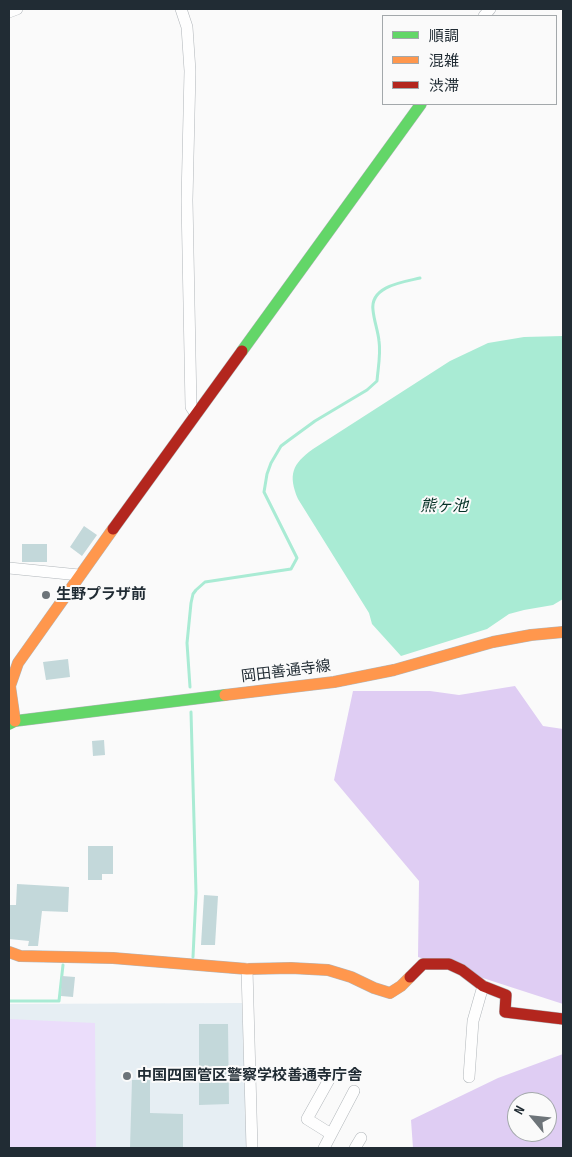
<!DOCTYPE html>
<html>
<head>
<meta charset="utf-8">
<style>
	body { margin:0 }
	#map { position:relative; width:572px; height:1157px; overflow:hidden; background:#fafafa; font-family:"Sofia Sans Condensed","Noto Sans JP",sans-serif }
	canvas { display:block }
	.frame { position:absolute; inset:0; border:10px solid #212c34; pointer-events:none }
	.legend { position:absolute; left:382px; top:15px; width:175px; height:90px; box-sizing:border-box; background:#fafafa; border:1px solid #a3a8ab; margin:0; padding:6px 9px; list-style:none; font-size:15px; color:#212c34 }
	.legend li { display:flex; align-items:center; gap:10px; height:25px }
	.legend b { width:25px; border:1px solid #a3a8ab }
	.north { position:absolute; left:507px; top:1092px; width:50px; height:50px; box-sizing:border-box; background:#fafafa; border:1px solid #a3a8ab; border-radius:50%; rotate:298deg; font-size:14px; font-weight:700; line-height:20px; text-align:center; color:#212c34 }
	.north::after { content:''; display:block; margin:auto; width:18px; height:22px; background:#6d7479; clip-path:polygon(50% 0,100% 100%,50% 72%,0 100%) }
</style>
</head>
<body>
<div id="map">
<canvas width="572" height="1157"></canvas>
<div class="frame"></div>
<ul class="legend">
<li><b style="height:6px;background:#63d668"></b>順調</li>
<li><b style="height:6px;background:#ff974d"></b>混雑</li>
<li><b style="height:6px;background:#b3261e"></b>渋滞</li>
</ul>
<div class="north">N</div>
</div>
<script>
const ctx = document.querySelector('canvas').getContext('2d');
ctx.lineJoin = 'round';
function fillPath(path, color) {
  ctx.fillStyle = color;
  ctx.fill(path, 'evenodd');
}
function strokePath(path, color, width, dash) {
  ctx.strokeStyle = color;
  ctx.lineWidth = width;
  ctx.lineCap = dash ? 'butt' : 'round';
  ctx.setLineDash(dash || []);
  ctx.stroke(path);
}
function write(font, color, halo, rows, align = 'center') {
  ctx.font = font + ' "Sofia Sans Condensed","Noto Sans JP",sans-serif';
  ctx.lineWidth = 4;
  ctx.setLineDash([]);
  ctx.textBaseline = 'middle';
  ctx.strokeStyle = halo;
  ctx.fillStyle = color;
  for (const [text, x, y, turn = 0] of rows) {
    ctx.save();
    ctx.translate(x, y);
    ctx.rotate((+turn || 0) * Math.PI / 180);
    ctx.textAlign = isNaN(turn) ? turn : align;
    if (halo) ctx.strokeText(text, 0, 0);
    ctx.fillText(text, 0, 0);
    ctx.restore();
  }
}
fillPath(new Path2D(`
	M242,1003L247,1148H9V1004Z`), '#e6eef3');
fillPath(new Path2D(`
	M9,1019L95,1023L96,1148H9Z`), '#ebddfb');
fillPath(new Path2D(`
	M515,686L543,726L563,729V1004L418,957L419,881L334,780L353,691H430L459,695Z
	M563,1054V1148H413L411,1120L498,1078ZM517,1102H547V1132H517Z`), '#dfcdf3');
fillPath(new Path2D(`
	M563,336V599L553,605L524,610L509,614L487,629L401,656L372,624L369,613L298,499C288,475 292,464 313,449L450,361L488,343L524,337Z`), '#a9ebd4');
strokePath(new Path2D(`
	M190,687L187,643L191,603L193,594L196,590L205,582L291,569L297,558L264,492L267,474L271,463L281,446L289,440L315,421L367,390L377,381C378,368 381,354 379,341C378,331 374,321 373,310C370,286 403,282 420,278
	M191,712L196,893L193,957
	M9,1001H59L63,965`), '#a9ebd4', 3);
fillPath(new Path2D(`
	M84,526L97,535L82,556L70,547Z
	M22,544H47V562H22Z
	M68,659L70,677L46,680L43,662Z
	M104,740L105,755L93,756L92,741Z
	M88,846H113V874H102V880H88Z
	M17,884L69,887L68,912L42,911L38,946H28L29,941L9,939L10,905H16Z
	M204,895L218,896L215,945H201Z
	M62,976L75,977L73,997L61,996Z
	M199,1024H228L229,1104L199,1105Z
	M132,1080H150V1113L183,1114V1148H130Z`), '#c3d8da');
const street = new Path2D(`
	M181,9L187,27L190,71L187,200L191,407L196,414
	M9,12L17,9
	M484,16L490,9
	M9,568L79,575
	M247,969L252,1148
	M331,1076L307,1119L331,1134
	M469,1077L473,1021L483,986
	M324,1148L354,1091
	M355,1148L361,1138`);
const fast = new Path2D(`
	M242,351L421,104
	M9,724L15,721L225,695`);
const slow = new Path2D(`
	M225,695L334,682L394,670L493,642L531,635L563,632
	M15,721L10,686L18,663L113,529
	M9,952L20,956L113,958L247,969L291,968L328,970L351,977L374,988L390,993L401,986L410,977`);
const jam = new Path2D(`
	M113,529L242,351
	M410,977L423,964H449L462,970L483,986L506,995L505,1012L563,1019`);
strokePath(street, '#b1b6ba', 12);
strokePath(fast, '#b1b6ba', 12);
strokePath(slow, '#b1b6ba', 12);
strokePath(jam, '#b1b6ba', 12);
strokePath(street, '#fefefe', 11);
strokePath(fast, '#63d668', 11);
strokePath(slow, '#ff974d', 11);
strokePath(jam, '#b3261e', 11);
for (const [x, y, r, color] of [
	[46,595,5,"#6d7479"],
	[127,1076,5,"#6d7479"]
]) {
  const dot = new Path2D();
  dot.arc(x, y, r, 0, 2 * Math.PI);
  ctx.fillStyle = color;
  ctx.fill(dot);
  strokePath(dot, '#fafafa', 2);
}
write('bold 15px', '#212c34', '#fafafa', [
	["生野プラザ前",56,595],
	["中国四国管区警察学校善通寺庁舎",137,1076]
], 'left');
write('15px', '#212c34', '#fafafa', [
	["岡田善通寺線",286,672,-7]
]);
write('italic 16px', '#053226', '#fafafa', [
	["熊ヶ池",444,507]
]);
</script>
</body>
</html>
